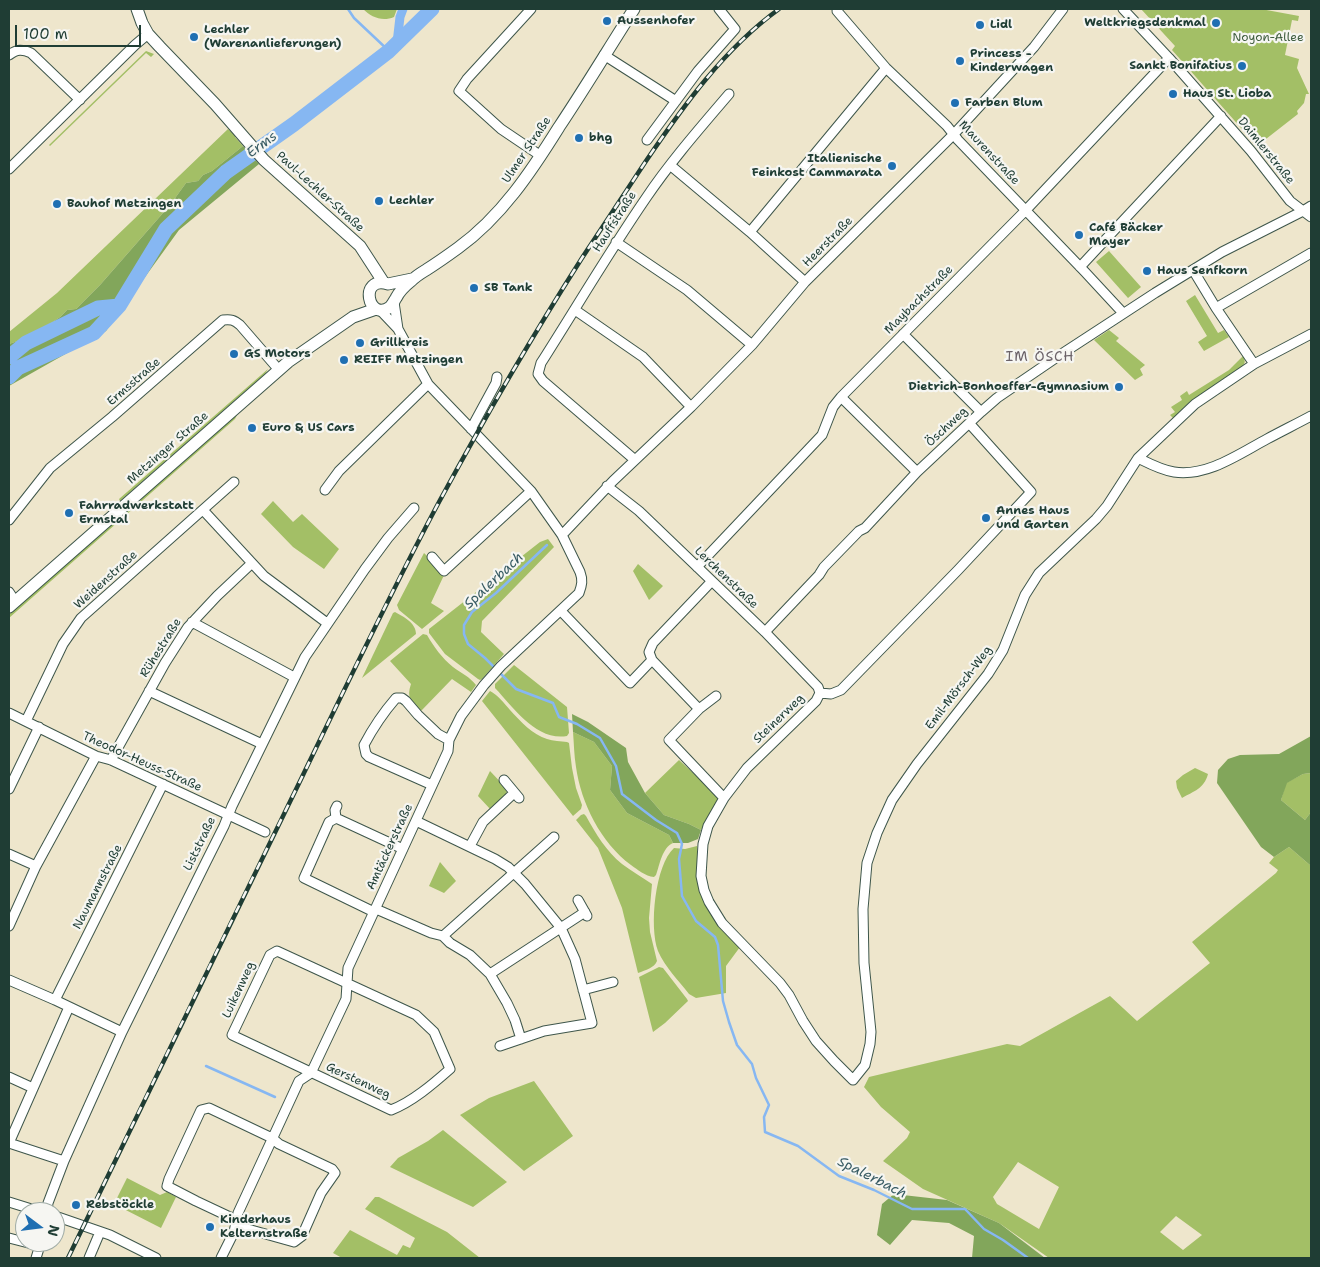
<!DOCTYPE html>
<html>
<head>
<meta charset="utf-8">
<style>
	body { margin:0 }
	#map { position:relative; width:1320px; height:1267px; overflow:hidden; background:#eee6cc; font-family:"Shantell Sans",sans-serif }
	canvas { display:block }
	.frame { position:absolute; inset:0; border:10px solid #1f3d34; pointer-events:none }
	.north { position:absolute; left:15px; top:1202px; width:50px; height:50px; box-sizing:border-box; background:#f6f6f2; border:1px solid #a0aca6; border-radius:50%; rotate:105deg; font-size:14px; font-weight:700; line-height:20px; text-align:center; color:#1f3d34 }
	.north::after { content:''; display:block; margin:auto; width:18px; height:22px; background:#1f6fb2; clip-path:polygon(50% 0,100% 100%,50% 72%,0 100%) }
	.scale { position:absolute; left:15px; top:25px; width:126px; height:22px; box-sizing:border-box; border:2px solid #1f3d34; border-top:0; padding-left:6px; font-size:15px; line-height:18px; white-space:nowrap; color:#1f3d34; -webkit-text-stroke:4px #f6f6f2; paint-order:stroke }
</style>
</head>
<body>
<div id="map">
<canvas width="1320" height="1267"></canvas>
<div class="frame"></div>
<div class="north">N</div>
<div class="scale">100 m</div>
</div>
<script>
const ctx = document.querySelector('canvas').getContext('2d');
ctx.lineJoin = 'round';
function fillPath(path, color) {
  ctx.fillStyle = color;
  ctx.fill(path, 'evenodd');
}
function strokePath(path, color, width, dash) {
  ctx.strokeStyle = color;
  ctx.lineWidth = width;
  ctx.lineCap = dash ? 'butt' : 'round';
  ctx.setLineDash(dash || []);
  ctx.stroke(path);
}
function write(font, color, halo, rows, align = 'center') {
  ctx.font = font + ' "Shantell Sans",sans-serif';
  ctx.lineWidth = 4.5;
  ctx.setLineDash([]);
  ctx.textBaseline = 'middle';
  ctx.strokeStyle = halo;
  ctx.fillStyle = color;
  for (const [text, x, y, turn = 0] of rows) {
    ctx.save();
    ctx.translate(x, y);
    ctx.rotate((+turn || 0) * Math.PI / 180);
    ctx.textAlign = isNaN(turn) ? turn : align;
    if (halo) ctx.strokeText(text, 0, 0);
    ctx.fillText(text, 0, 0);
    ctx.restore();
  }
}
fillPath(new Path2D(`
	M363,9H397L394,17C382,22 371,17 363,9Z
	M1141,9H1261L1299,16L1298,21L1292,20L1285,55L1299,59L1297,68L1309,94H1306L1304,103L1297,111L1298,114L1257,146L1172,50L1175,46Z
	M146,51L154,54L151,57L146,53L50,146L49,145Z
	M228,129L236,136L235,137L243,146L212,171L203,175L198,181L186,183L170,205L100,285L76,309L67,310L60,317L32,336L9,344V332L57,293Z
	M1109,251L1141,287L1128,298L1096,262Z
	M1195,295L1218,333L1224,330L1229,337L1204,351L1198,342L1207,336L1186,301Z
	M1109,330L1119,338L1116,341L1145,365L1140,369L1143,375L1135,380L1094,340Z
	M1243,356C1246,362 1245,364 1240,369L1192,400L1173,418L1170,415L1175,412L1171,407L1182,400L1180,396L1187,391L1189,395L1229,370Z
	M268,369L265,374L120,501L119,499Z
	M236,415H237L235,419L9,618V614Z
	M273,501L293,522L302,514L339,549L324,569L293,547L261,514Z
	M548,539L554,547L482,621L481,632L504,654L482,679L480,680L478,679L445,654L429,633V629L540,542Z
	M424,553L445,573L431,603L444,611L422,629L399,610L397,605Z
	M638,564L663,586L649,600L633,571Z
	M395,612C404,617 416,623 416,634L362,678L393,613Z
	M423,634L427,635C434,647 442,658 453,667C461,673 470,677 476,685L471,692L452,679L421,711C412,701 406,699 411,684L390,661Z
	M514,665L567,707L569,733L567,736C536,741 514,708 495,688V684Z
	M490,691C498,695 504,703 510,710C520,721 533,735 547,739C553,741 561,741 567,742L569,743L572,768L576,788L582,805L581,809L573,816L482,701Z
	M573,732L594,742L612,766L610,790L627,813L669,835L673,843C662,848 660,864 656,875L654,877C645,876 638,870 631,865C601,843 581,803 576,767C574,755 574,744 573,732Z
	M679,760L720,798L701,830L689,824L664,815L645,793Z
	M1195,768L1208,774C1204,789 1194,791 1182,798L1177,788L1176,781L1183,775Z
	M490,771L507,789L506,796L491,810L478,796Z
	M1311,773V812L1305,820L1281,800L1286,783L1303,774Z
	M584,814L586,816C596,834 606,851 622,864C631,871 642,877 652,884L649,918L650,932L657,961C654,968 646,970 638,973L622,908L598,848L576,820L581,815Z
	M697,846L698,875L740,947L726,966V993L696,998L689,994C679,981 665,967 658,951C649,927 655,865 674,848L685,849Z
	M1289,847L1311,866V1258H1049L999,1223L923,1189L883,1161L907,1138L910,1132L881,1107L864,1087L869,1077L1007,1044L1020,1046L1110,996L1137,1021L1210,963L1192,942L1276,873L1278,870L1269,863L1274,857ZM1018,1162L1059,1187L1039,1229L997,1204L993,1197ZM1176,1216L1202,1235L1183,1250L1160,1232Z
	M440,862L456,881L444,893L429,886Z
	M659,967L663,968L687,999L688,1001L665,1023L653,1032L639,977Z
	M534,1081L573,1136L524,1171L460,1115L489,1098Z
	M443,1130L507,1182L473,1207L390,1167L398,1158L428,1141Z
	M127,1178L160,1195L167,1192L176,1197L161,1228L114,1204Z
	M375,1197H379L447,1232L480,1258H342L333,1253L350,1230L397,1255L403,1245L410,1248L415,1238L365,1209Z`), '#a3bf66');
fillPath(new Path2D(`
	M243,146L259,164L179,230L106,331L9,386V344L32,336L60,317L67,310L76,309L100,285L170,205L186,183L198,181L203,175L212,171Z
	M572,714L588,722L626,748L628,762L645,793L664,815L689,824L701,830L698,839L688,843H673L669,835L627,813L610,790L612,766L594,742L573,732Z
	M1311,736V773L1303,774L1287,783L1281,800L1305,820L1311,812V866L1289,847L1274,857L1261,847L1217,783L1218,770L1228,759L1240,755L1279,754Z
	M894,1194L947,1200L999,1223L1045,1258H972L974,1236L949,1223L912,1220L890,1245L877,1235L882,1204Z`), '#82a65b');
strokePath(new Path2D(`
	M348,9L354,18L389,51
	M547,545L496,593L472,612L464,625V634L468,644L485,658L516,689L553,703L559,717L577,724L600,738L616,766L622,794L656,820L677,833L682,844L679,859L682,896L696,921L715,937L718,945L723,1001L729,1022L737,1045L752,1064L756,1078L769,1105L764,1117L765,1132L798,1146L839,1176L874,1190L912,1209H965L984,1229L1003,1240L1028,1258
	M206,1066L275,1097`), '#86b7f2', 2.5);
strokePath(new Path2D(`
	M397,43L400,17L403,9`), '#86b7f2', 9);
strokePath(new Path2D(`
	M9,357L26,343L98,308L119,306
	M9,377L18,368L94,333L119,306L166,229L226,172L294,124L389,51L432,9`), '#86b7f2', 15);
const minor = new Path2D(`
	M531,9L467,79L459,91L501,129L541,156
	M1123,9L1169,58L1251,151L1290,201L1311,217
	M837,11L886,68L947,126L958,140L1085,272L1123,313
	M9,55C17,49 22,49 31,53L80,100
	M604,55L676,101
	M647,140L698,71L735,29L719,9
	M670,165L750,232L805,282
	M9,169L135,45L148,34
	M750,232L886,68
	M616,242L687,290L752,345
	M1080,267L1106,239L1221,116
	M1193,270L1216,308L1254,364
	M394,302L398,329
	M1216,308L1311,253
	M575,310L643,357L691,407
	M903,334L981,412
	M841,397L917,472
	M471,429L496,383L497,377
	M1138,458C1150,464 1161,470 1174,472C1207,477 1239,454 1267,439C1282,431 1296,424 1311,416
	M635,460L543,381L538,374L541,363C576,308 609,252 646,198C671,161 700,128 729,94
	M607,486L639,511L765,632L818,687L820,693
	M325,490L339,471L428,384
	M203,510L264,576L327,623
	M9,520L50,468L112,417L223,320C231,319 234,320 240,325L279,370
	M562,535L613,481L691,407L752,345L805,282L954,134L1034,47L1063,9
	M432,557L444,571L531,491
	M697,567L822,435L833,407L841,397L1026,210L1169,58
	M9,592L15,601
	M561,611L630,683L652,660
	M192,622L294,677
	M765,632L819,575L824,567L859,531L865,528L917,472L981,412L997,398L1060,355L1155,293L1222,252L1303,211L1311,206
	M149,691L262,744
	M820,693L816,701L747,768L724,798L708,826L703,844L701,876L704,890L709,902L722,923L780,983L789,995L803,1021L816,1041L834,1061L853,1080L865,1065L870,1044L871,1032L864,963L863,909L867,863L877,833L892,800L917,764L988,674L1003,650L1025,595L1039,573L1096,519L1107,506L1138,458L1195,404L1254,364L1311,334
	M820,693L831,694L841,690L958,570L1031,492L969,423
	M716,696L699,709L669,740L724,798
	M699,709L652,660L649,652L653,643L712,581
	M9,713L96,756L111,760L265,832
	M26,721L63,644L81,618L234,482
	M111,760L165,663L188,627L217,596L251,564
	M504,780L519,798
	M432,785L369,757L366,754L364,745C373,728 383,713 396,698H402L406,701L418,715L438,734L449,740
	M9,789L39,727
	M337,806L335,810L336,818L403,849
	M336,818L329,822L304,878L374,912
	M416,821L495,859L508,867L525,884L561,928L575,959L592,1023L544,1031L500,1046
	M470,846L483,822L514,793
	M9,854L36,866
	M578,900L587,916
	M376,909L431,933L443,936L450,943L470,955L490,974L507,1003L515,1020L521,1039
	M9,926L36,866L96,756
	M443,936L554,837
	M277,951L416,1015L434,1032L450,1069C433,1084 412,1102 391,1110L232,1035L270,955Z
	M490,974L585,912
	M9,980L55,1000L122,1032
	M583,990L613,982
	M55,1000L163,784
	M9,1077L33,1088
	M209,1108L272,1138L279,1144L332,1169L335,1173L321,1193L302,1236L294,1242L244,1228L230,1217L196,1201L167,1186L169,1179L201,1110Z
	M64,1161L9,1143L69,1007
	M9,1202L41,1212
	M47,1212L48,1203L64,1161L122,1032L204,866L224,826L232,806L305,657L365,569L388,538L414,508
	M55,1216L110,1235L156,1258
	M9,1238L40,1246
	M36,1258L41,1242
	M89,1258L100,1232
	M221,1258L234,1232L238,1213L299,1081L311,1073L346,999L348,968L448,751L449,740L461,716L484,685L501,666L579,593C582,585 583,580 580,572L562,535L531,491L428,384L398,329L380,310`);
const tertiary = new Path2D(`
	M137,9L142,23L148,34L160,47L215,104L264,160L360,246L384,283
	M412,279L388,284C358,275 368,323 390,307C393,304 394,301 396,298C399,292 406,285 411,281C415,277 421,273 426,270C437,263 447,256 458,248C501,217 531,172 559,127C585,88 609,48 634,9
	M9,607L288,362L353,317L376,309`);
strokePath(minor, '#3e564b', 11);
strokePath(tertiary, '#3e564b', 13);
strokePath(minor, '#fff', 9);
strokePath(tertiary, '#fff', 11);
const rail = new Path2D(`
	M68,1258C146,1097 224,936 303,775C347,684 391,592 439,502C484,419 531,338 582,258C603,226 625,193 646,161C684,105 724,49 779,9`);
strokePath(rail, '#1f3d34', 4.5);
strokePath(rail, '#f6f6f2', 2.5, [8]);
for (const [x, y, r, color] of [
	[607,21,5,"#1f6fb2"],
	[1216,23,5,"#1f6fb2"],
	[980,25,5,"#1f6fb2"],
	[194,37,5,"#1f6fb2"],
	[960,61,5,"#1f6fb2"],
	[1242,66,5,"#1f6fb2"],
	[1173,94,5,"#1f6fb2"],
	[955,103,5,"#1f6fb2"],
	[579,138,5,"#1f6fb2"],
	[892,166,5,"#1f6fb2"],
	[379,201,5,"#1f6fb2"],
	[57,204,5,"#1f6fb2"],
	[1079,235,5,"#1f6fb2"],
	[1147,271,5,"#1f6fb2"],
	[474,288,5,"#1f6fb2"],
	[360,343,5,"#1f6fb2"],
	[234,354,5,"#1f6fb2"],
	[344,360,5,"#1f6fb2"],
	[1119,387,5,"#1f6fb2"],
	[252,428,5,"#1f6fb2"],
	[69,513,5,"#1f6fb2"],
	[986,518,5,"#1f6fb2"],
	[76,1205,5,"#1f6fb2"],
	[210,1227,5,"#1f6fb2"]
]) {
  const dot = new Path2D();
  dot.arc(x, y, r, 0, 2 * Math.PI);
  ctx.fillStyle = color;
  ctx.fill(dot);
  strokePath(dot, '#f6f6f2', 2);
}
write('bold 12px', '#1f3d34', '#f6f6f2', [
	["Aussenhofer",617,21],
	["Weltkriegsdenkmal",1206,23,"right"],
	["Lidl",990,25],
	["Lechler",204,30],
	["(Warenanlieferungen)",204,44],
	["Princess -",970,54],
	["Kinderwagen",970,68],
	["Sankt Bonifatius",1232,66,"right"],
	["Haus St. Lioba",1183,94],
	["Farben Blum",965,103],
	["bhg",589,138],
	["Italienische",882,159,"right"],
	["Feinkost Cammarata",882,173,"right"],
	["Lechler",389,201],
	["Bauhof Metzingen",67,204],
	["Café Bäcker",1089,228],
	["Mayer",1089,242],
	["Haus Senfkorn",1157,271],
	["SB Tank",484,288],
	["Grillkreis",370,343],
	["GS Motors",244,354],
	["REIFF Metzingen",354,360],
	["Dietrich-Bonhoeffer-Gymnasium",1109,387,"right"],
	["Euro & US Cars",262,428],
	["Fahrradwerkstatt",79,506],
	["Ermstal",79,520],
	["Annes Haus",996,511],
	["und Garten",996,525],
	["Rebstöckle",86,1205],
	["Kinderhaus",220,1220],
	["Kelternstraße",220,1234]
], 'left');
write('12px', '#405e40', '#f6f6f2', [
	["Noyon-Allee",1268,38]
]);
write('12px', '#1f3d34', '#f6f6f2', [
	["Ulmer Straße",527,150,-56],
	["Daimlerstraße",1266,151,51],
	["Maurenstraße",989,153,47],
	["Paul-Lechler-Straße",320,192,42],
	["Hauffstraße",615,222,-57],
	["Heerstraße",828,242,-45],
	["Maybachstraße",919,300,-45],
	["Ermsstraße",134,382,-41],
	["Öschweg",947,427,-43],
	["Metzinger Straße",168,448,-41],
	["Lerchenstraße",726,578,44],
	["Weidenstraße",106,580,-42],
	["Rühestraße",161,648,-58],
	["Emil-Mörsch-Weg",959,688,-53],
	["Steinerweg",779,719,-44],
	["Theodor-Heuss-Straße",142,762,24],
	["Liststraße",200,844,-64],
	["Amtäckerstraße",390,847,-65],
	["Naumannstraße",98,887,-63],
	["Luikenweg",239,990,-65],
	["Gerstenweg",358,1081,25]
]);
write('italic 14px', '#395c64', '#f6f6f2', [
	["Erms",262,145,-37],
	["Spalerbach",494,581,-43],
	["Spalerbach",872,1178,27]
]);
ctx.letterSpacing = '1px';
write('14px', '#6b6268', '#f6f6f2', [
	["IM ÖSCH",1040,357]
]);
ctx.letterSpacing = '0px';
</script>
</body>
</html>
